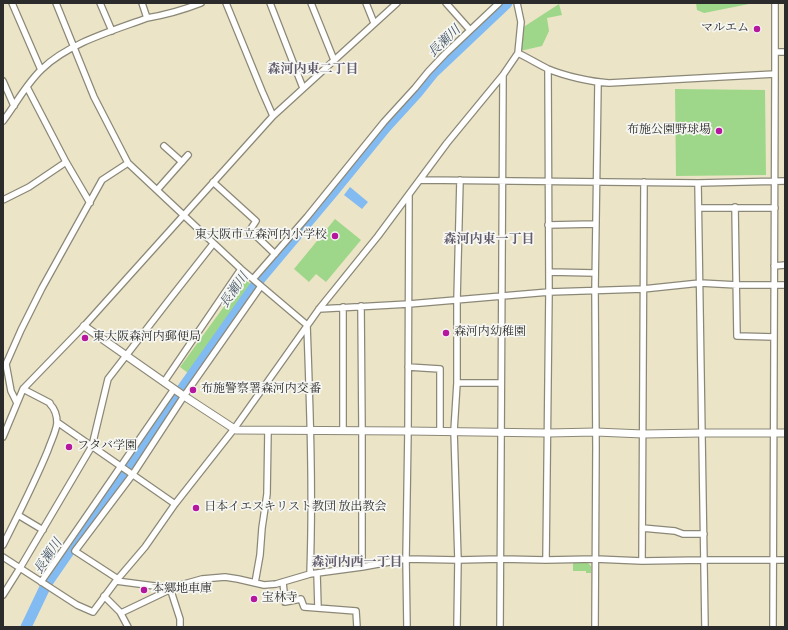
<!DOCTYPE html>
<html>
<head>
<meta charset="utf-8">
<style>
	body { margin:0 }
	#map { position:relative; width:788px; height:630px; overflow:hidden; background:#ebe4c6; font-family:"IM FELL English",serif }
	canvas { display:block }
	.frame { position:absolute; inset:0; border:4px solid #2b2b2b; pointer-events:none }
</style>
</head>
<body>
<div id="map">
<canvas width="788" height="630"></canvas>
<div class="frame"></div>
</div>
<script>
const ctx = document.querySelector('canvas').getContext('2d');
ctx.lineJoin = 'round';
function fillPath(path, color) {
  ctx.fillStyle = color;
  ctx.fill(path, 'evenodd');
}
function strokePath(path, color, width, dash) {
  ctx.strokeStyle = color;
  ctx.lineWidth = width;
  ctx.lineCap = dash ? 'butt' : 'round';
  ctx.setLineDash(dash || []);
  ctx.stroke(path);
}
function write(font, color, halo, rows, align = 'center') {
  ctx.font = font + ' "IM FELL English","Noto Serif JP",serif';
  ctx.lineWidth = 3.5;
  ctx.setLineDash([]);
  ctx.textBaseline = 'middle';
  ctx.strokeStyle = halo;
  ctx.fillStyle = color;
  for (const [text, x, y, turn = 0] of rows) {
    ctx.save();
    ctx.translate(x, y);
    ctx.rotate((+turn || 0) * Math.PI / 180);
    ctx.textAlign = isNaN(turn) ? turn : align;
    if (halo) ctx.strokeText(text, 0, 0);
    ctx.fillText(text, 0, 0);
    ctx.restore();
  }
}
fillPath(new Path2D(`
	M696,3H754L704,13L697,10Z
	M559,4L562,15L547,18L549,31L542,46L520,51L522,28Z
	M675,89L765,90L766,175L676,176Z
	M335,219L361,240L326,282L316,274L309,282L294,269Z
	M244,279L252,285L188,373L180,367Z
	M573,563H588L591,566V573H586V571H573Z`), '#9ed789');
fillPath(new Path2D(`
	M350,187L368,202L362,209L344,195Z`), '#82baf2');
strokePath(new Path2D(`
	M26,627L47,583L132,460L260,279L333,192L386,127L417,93L433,73L507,3`), '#82baf2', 11);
const minor = new Path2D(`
	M12,3L41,70
	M56,3L94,97L128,163L241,269L307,325C310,408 313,491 310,574
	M100,3L112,31
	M142,3L147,18
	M226,3L262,91L273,116
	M270,3L303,88
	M311,3L334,60
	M366,3L374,23
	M446,3L470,30
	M775,52H785
	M518,53C528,58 538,64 548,69C565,76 591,82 609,83L775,74
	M3,81L14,106
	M27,87L66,162L90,203
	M3,121C16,104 26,84 42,69C69,43 112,31 147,18C165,15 183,10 201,3
	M164,146L182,162
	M420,180L698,183L785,181
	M213,182L256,221L250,230L275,254
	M698,183L705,627
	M157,190L188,155
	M3,200L29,187L66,162
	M735,207L737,336L774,337
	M699,208H775
	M548,225L596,224
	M774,266L785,265
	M549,272L595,273
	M253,279L307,217L384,122L415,88L428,72L445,54L499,3
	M361,306L362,430V567
	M343,307V431
	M319,309L409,304L549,292L643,289L700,283L737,285H785
	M408,367L440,369V431
	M164,382L241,269
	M457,383H501
	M17,403L11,391L6,364L21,330L42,288L102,180L128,163
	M57,422L175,504
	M3,437L23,389L84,326L273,116L397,3
	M18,515L43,530
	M642,528L675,531L683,534H704
	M3,545C19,513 35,482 48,450C51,441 56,432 57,423C57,415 55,409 50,404V403L23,389
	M3,557L77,605L93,612L116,581L145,547L175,504L234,429L319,309L378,236L447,143L503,75L518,53L521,22L517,3
	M546,560L549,292L548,69
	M642,561L644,182
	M317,573L318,608
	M118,579L75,551L133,474L184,396L261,286
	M116,581L170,588
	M41,582L174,389
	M283,582L285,602L301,599L304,607L356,611L357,627
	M255,583L260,555L262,528L267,494L268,431
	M170,588L180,619V627
	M3,595L20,568L92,446L108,379L169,300L213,244
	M104,596L120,612L128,627
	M121,613L167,591L170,588L202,579L225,577L238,579L264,585L276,584L310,574L362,567L406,559L458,560L501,559L546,560L595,559L642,561L704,560H785
	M407,627L406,559L408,431L409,195
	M457,627L458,560L454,431L457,383V300L460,180
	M500,627L503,76
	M595,627L596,448L595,290L598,83
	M773,627L775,74V3`);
const tertiary = new Path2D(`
	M84,326L184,396L236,430L408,431L548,433L596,432L643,434L702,433H785`);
strokePath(minor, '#8b8878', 8);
strokePath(tertiary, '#8b8878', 9);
strokePath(minor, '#fff', 5.5);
strokePath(tertiary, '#fff', 7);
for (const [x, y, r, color] of [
	[757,29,4,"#b5179e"],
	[719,131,4,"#b5179e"],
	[335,236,4,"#b5179e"],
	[446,333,4,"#b5179e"],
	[85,338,4,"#b5179e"],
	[193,390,4,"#b5179e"],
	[69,447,4,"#b5179e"],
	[196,508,4,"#b5179e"],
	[144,590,4,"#b5179e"],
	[254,599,4,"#b5179e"]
]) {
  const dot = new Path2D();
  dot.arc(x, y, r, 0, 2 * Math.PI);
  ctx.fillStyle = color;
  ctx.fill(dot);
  strokePath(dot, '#f6f6f2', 1.5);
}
write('12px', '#2b2b2b', '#f6f6f2', [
	["マルエム",749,29,"right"],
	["布施公園野球場",711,131,"right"],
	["東大阪市立森河内小学校",327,236,"right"],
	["森河内幼稚園",454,333],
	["東大阪森河内郵便局",93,338],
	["布施警察署森河内交番",201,390],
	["フタバ学園",77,447],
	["日本イエスキリスト教団 放出教会",204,508],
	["本郷地車庫",152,590],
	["宝林寺",262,599]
], 'left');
write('italic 13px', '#455667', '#f6f6f2', [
	["長瀬川",445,42,-44],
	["長瀬川",235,291,-55],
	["長瀬川",49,557,-56]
]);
write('bold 13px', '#625b6b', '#f6f6f2', [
	["森河内東二丁目",313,70],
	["森河内東一丁目",489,240],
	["森河内西一丁目",357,563]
]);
</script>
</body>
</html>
